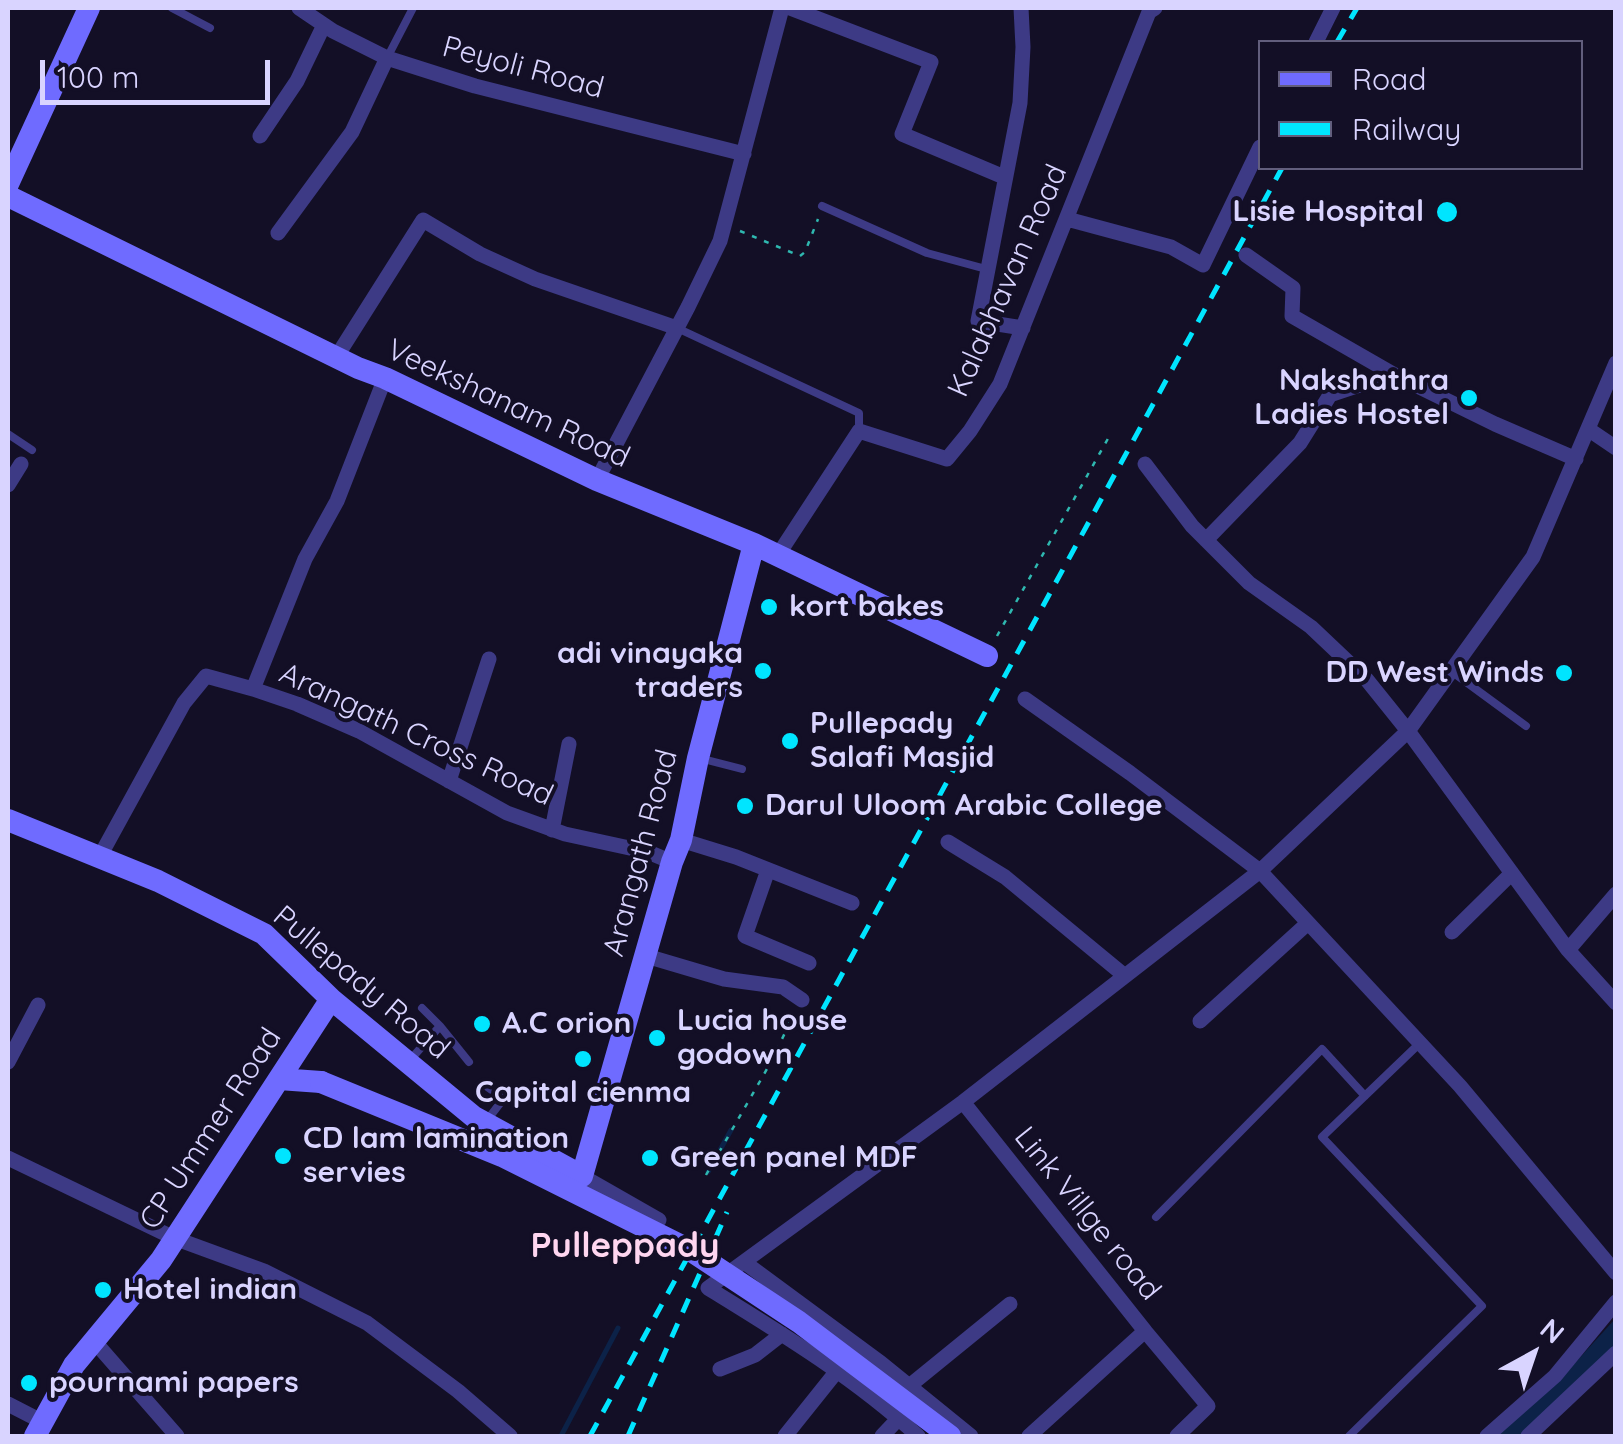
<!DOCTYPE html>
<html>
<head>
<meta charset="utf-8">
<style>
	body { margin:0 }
	#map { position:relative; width:1623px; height:1444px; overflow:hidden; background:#130f26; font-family:Quicksand,sans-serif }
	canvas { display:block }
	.frame { position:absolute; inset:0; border:10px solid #d9d4ff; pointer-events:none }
	.legend { position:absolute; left:1258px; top:40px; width:325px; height:130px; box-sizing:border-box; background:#130f26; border:2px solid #625e7d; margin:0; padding:12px 18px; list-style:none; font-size:30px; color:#d9d4ff }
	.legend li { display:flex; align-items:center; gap:20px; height:50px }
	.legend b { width:50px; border:2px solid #625e7d }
	.north { position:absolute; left:1483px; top:1304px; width:100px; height:100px; -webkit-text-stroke:8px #130f26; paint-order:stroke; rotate:40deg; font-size:28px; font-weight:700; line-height:40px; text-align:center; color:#d9d4ff }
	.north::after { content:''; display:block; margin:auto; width:35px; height:45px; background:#d9d4ff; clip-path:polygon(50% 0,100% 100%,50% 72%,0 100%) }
	.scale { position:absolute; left:40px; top:60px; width:230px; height:45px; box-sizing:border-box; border:5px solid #d9d4ff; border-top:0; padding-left:12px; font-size:30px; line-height:35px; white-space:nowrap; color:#d9d4ff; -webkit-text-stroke:8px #130f26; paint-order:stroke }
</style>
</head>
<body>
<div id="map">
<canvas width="1623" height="1444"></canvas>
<div class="frame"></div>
<ul class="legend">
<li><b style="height:12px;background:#6f6bff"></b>Road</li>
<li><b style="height:12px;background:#00e5ff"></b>Railway</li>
</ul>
<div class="north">N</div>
<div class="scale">100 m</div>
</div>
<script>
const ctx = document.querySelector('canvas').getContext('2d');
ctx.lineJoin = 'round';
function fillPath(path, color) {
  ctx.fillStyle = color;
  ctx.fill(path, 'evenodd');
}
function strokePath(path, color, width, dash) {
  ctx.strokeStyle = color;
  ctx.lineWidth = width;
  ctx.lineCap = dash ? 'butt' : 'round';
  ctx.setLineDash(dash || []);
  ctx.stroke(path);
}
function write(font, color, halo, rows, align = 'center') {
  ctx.font = font + ' Quicksand,sans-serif';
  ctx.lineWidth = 8;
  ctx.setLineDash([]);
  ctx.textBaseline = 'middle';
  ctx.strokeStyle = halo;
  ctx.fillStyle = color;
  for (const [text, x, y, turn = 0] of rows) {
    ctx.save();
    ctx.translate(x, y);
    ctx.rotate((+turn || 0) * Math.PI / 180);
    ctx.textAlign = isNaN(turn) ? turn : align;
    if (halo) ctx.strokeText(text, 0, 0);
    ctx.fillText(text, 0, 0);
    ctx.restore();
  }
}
fillPath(new Path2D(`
	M1615,1319V1345L1522,1436H1497L1564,1375Z`), '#0c2248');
strokePath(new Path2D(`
	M708,1172L731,1130
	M561,1436L618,1328`), '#0c2248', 5);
strokePath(new Path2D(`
	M740,231L800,256L805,252L818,219
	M997,636L1110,435
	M706,1175L771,1062L794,1014`), '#2fb8b0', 2.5, [5, 8]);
strokePath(new Path2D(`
	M172,8L210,28
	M387,58L413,8
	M822,206L927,253L986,269
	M677,328L859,413V431
	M8,434L32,450
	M1451,671L1526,726
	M703,759L742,769
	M440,1026L469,1062
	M411,1059L440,1026L422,1008
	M486,1086L500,1096L501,1102L488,1119
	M1156,1217L1322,1049L1365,1096
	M1349,1436L1482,1306L1322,1137L1420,1043`), '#3d3a85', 8);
strokePath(new Path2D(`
	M299,8L333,31L387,58L475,86L744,154
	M790,8L931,62L902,134L1004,177
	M1021,8L1023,47L1020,103L978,321L1023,328
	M1316,42L1333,8
	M260,136L297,81L324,25
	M1067,219L1171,247L1203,265L1260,147
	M278,233L352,132L387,58
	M1246,255L1293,288L1292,316L1393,374
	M337,356L423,220L480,254L535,279L677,328
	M1616,363L1533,557L1408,731L1568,950L1616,1003
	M1588,429L1616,448
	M1145,464L1192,526L1249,583L1311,627L1367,680L1408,731L1260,871L1460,1086L1616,1273
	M597,480L688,307L720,241L782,8
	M8,485L21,464
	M1206,540L1300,443L1330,395L1393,374L1495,424L1576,459
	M778,555L859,431L947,459L970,431L1000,384L1149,12L1155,8
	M253,689L297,704L359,731L507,813L565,834L648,852L672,862
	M449,781L489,659
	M552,830L569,744
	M681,840L736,857L852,903
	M948,842L1005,877L1125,976
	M99,858L184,703L206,676L253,689L305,559L337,501L385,378
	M768,870L745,936L809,963
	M1452,932L1512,873
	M647,950L653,958L724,979L783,987L802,1000
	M1568,950L1616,894
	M1200,1021L1308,923
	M8,1062L38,1005
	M963,1102L1145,1331L1029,1436
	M8,1158L174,1238L264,1271L367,1323L458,1391L510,1436
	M582,1176L659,1220
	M744,1262L881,1363L971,1436
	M1145,1331L1208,1406L1177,1436
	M94,1341L177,1436
	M720,1369L755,1355L782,1334
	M908,1387L1010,1304
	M8,1404L43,1422
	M785,1436L837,1371
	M882,1436L899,1418
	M918,1436C855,1378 781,1333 708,1288L963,1102L1260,871L1130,773L1025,699
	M1487,1436L1555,1376L1616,1302
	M1528,1436L1616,1353`), '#3d3a85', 15);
strokePath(new Path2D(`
	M8,184L89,8
	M8,196L358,368L385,378L597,480L754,544L987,656
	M8,820L158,881L264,934L331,999L474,1117L582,1176L672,862L681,840L698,758L754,544
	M279,1079L321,1082
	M35,1436L74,1365L161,1260L331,999`), '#6f6bff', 22);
strokePath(new Path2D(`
	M1337,42L1357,8
	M590,1436L1282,168
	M628,1436L727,1212`), '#00e5ff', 5, [15, 12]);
strokePath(new Path2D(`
	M321,1082L502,1156L690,1250L799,1322L950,1436`), '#6f6bff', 22);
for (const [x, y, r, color] of [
	[1447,212,12,"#00e5ff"],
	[1469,398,10,"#00e5ff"],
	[769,607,10,"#00e5ff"],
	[763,671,10,"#00e5ff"],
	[1564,673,10,"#00e5ff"],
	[790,741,10,"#00e5ff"],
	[745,806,10,"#00e5ff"],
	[482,1024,10,"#00e5ff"],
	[657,1038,10,"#00e5ff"],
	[583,1059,10,"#00e5ff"],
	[283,1156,10,"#00e5ff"],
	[650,1158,10,"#00e5ff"],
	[103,1290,10,"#00e5ff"],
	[29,1383,10,"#00e5ff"]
]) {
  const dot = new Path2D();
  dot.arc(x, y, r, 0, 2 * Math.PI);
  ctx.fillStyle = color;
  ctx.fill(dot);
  strokePath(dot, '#130f26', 4);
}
write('30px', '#d9d4ff', '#130f26', [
	["Peyoli Road",523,68,15],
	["Kalabhavan Road",1008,281,-66],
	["Veekshanam Road",508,404,25],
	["Arangath Cross Road",416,735,25],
	["Arangath Road",641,853,-75],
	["Pullepady Road",361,983,40],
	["CP Ummer Road",211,1129,-57],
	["Link Villge road",1087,1214,51]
]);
write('bold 30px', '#d9d4ff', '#130f26', [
	["Lisie Hospital",1424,212,"right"],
	["Nakshathra",1449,381,"right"],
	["Ladies Hostel",1449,415,"right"],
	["kort bakes",789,607],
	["adi vinayaka",743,654,"right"],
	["traders",743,688,"right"],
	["DD West Winds",1544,673,"right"],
	["Pullepady",810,724],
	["Salafi Masjid",810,758],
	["Darul Uloom Arabic College",765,806],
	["Lucia house",677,1021],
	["godown",677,1055],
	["A.C orion",502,1024],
	["Capital cienma",583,1093,"center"],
	["CD lam lamination",303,1139],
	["servies",303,1173],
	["Green panel MDF",670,1158],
	["Hotel indian",123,1290],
	["pournami papers",49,1383]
], 'left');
write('bold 35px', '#ffd6f0', '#130f26', [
	["Pulleppady",625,1246]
]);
</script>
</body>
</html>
